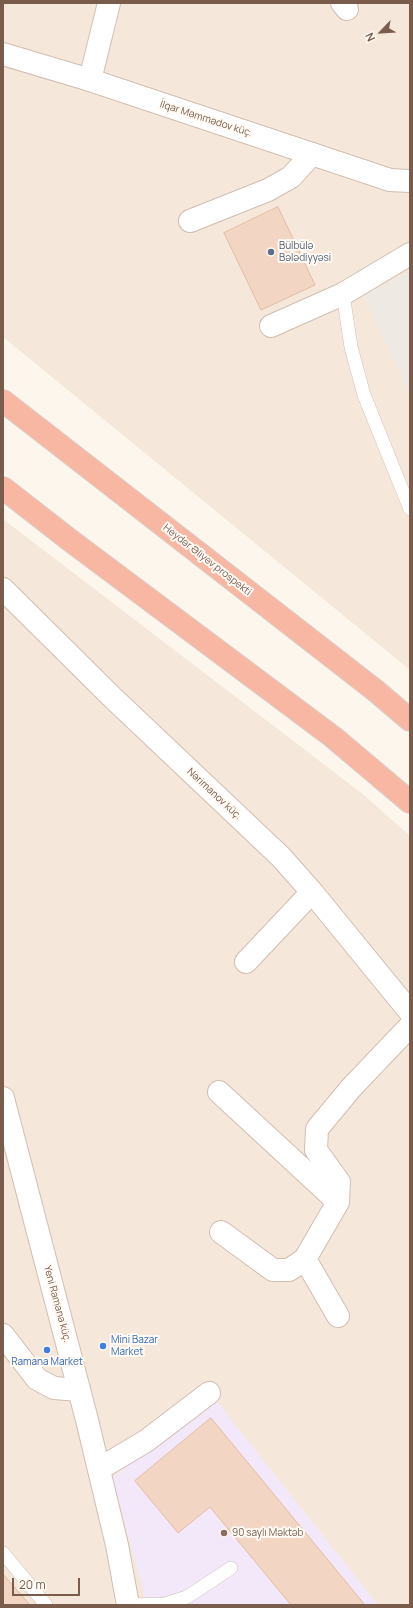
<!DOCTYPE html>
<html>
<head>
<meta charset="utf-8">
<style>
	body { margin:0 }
	#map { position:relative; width:413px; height:1608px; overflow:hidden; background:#fdf6ec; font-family:Manrope,sans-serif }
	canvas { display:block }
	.frame { position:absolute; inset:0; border:4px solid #7a5c4d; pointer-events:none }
	.north { position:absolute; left:361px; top:12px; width:40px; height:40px; -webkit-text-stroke:3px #fffaf3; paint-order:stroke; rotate:245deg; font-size:11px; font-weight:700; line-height:16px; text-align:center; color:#7a5c4d }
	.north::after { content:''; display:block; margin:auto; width:14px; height:18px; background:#7a5c4d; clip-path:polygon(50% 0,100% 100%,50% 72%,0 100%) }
	.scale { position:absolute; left:12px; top:1578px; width:68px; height:18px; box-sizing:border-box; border:2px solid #7a5c4d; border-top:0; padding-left:5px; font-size:12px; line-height:14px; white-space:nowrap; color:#7a5c4d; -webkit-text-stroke:3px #fffaf3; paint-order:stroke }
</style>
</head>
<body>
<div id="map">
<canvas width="413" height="1608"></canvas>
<div class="frame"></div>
<div class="north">N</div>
<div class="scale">20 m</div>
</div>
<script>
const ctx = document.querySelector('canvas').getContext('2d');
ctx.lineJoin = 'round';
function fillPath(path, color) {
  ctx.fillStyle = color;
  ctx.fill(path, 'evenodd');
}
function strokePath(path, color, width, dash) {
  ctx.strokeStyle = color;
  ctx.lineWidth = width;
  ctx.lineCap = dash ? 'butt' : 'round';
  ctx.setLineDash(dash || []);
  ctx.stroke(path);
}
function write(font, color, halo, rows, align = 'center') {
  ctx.font = font + ' Manrope,sans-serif';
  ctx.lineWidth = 4;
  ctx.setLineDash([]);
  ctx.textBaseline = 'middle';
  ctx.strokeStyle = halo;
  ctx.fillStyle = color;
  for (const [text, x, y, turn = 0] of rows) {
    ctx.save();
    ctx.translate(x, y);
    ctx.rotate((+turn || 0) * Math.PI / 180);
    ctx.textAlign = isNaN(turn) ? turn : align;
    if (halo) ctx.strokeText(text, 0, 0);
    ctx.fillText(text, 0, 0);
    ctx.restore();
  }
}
fillPath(new Path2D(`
	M3,3H410V670L3,337Z
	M3,519L364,795L410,836V1605H3Z`), '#f5e8da');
fillPath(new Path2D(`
	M410,270V396L364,296Z`), '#efe9e4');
fillPath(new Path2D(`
	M215,1399L378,1605H145L143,1588L112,1478Z`), '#f3e8fa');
const building = new Path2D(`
	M278,207L315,285L261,310L224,233Z
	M211,1418L365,1605H291L210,1507L178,1533L135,1481Z
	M3,1574L30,1605H3Z`);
fillPath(building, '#f3d5c3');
strokePath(building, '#e6bba3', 1);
const service = new Path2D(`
	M343,294L351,347L364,395L410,509
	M3,1553L46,1605
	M130,1605L165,1604L187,1597L231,1568`);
const minor = new Path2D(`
	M342,3L347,9
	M90,80L109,3
	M190,221L268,190L291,177L312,154
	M271,326L343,294L410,254
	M3,589L113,698L281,857L312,892L410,1012
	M246,962L312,892
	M219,1092L338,1202
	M221,1232L273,1270H289L305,1259L338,1316
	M305,1259L338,1202L339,1182L316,1150L317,1129L351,1088L410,1026
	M3,1335L37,1379L54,1388L79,1390
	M99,1469L146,1441L209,1393`);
const tertiary = new Path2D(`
	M3,54L90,80L390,180L410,181
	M3,1098L87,1420L117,1545L128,1605`);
const motorway = new Path2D(`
	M3,401L376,691L410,720
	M3,488L71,541L333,737L410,802`);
strokePath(service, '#d1beb0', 14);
strokePath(minor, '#d1beb0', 24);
strokePath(tertiary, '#d1beb0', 24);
strokePath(motorway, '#dad1cd', 24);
strokePath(service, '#fff', 13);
strokePath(minor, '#fff', 22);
strokePath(tertiary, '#fff', 22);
strokePath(motorway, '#f7b7a3', 22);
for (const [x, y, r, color] of [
	[271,252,4,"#5c6f8a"],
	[103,1346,4,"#3f7fe0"],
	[47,1350,4,"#3f7fe0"],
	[224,1533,4,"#8d6e63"]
]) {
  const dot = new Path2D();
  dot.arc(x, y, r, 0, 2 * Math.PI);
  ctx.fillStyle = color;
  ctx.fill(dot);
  strokePath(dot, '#fffaf3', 1.5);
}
write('10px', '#7a5c4d', '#fffaf3', [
	["İlqar Məmmədov küç.",206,119,18],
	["Heydər Əliyev prospekti",207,560,38],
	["Nərimanov küç.",214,794,43],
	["Yeni Ramana küç.",57,1304,75]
]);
write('10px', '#4e5e75', '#fffaf3', [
	["Bülbülə",279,246],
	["Bələdiyyəsi",279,258]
], 'left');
write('10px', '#366cbe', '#fffaf3', [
	["Mini Bazar",111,1340],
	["Market",111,1352],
	["Ramana Market",47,1362,"center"]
], 'left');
write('10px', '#785e54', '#fffaf3', [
	["90 saylı Məktəb",232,1533]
], 'left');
</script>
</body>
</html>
